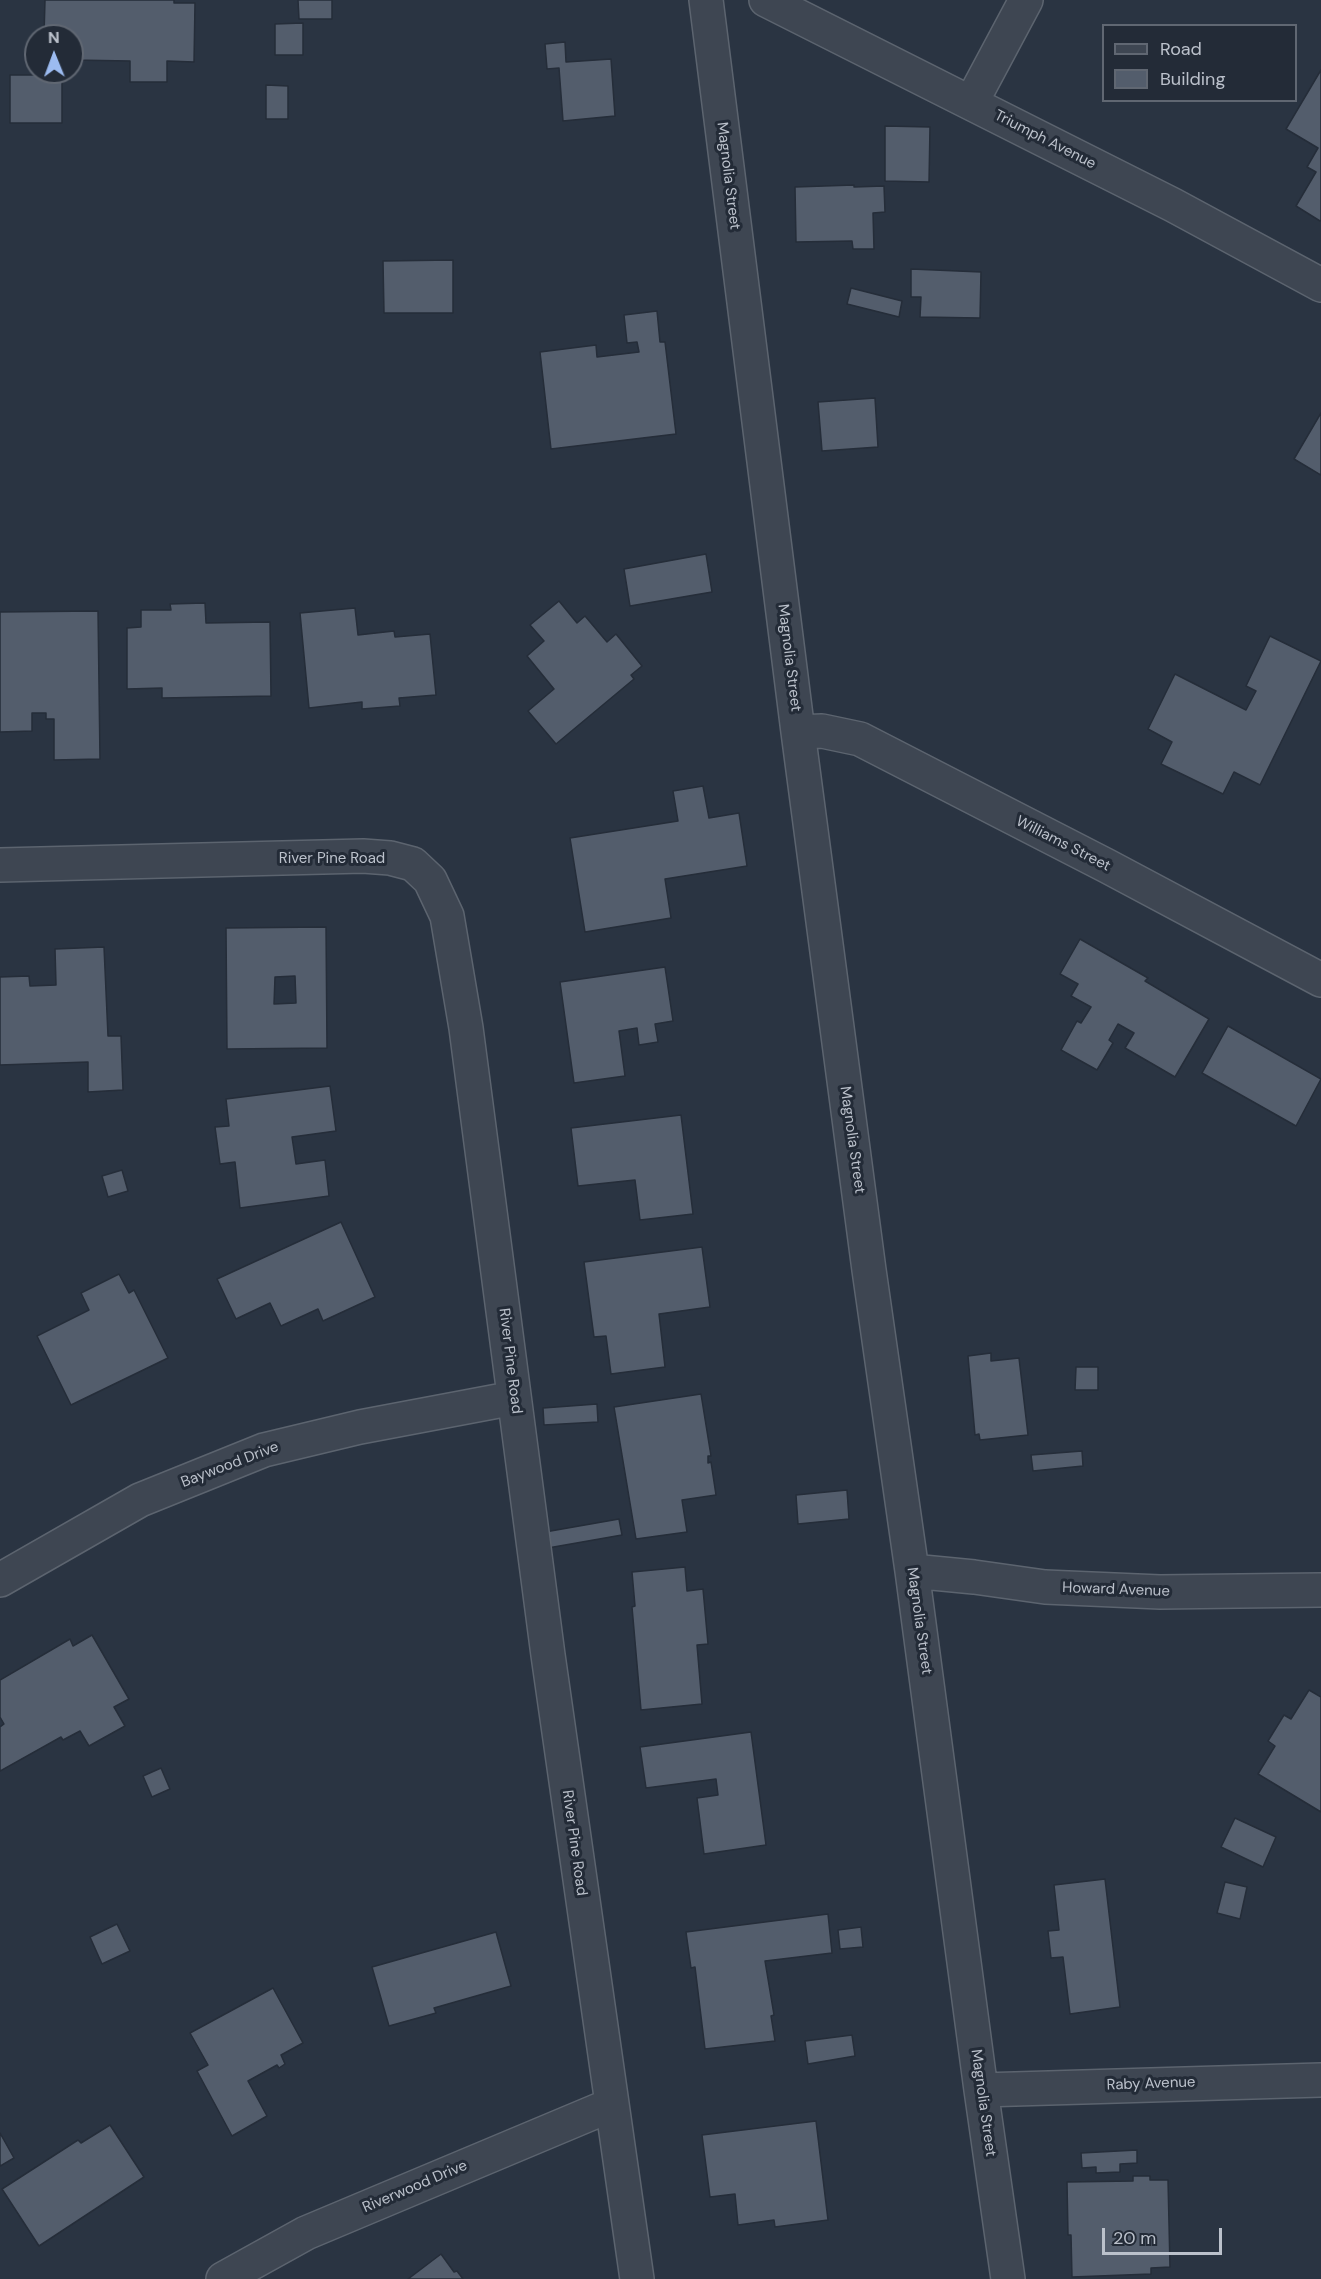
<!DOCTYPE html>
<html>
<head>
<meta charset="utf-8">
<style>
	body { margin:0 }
	#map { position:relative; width:1321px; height:2279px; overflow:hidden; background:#2a3442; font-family:"DM Sans",sans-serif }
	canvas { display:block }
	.legend { position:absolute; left:1102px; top:24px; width:195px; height:78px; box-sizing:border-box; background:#232b37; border:2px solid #606772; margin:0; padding:8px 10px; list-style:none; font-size:18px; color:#bbc1cb }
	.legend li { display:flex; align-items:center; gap:12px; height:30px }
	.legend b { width:30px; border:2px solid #606772 }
	.north { position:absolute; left:24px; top:24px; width:60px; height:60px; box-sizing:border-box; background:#232b37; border:2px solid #606772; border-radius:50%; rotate:359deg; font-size:16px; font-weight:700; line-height:24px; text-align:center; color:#bbc1cb }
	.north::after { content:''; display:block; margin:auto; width:21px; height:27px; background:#9cbbf0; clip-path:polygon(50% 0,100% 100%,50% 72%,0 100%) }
	.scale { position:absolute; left:1102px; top:2228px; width:120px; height:27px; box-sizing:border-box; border:3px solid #bbc1cb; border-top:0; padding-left:8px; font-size:18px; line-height:21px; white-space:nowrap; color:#bbc1cb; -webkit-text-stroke:4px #232b37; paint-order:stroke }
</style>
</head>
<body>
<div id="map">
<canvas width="1321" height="2279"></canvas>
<ul class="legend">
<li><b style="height:8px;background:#3e4652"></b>Road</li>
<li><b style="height:16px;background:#535d6c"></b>Building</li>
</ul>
<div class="north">N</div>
<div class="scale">20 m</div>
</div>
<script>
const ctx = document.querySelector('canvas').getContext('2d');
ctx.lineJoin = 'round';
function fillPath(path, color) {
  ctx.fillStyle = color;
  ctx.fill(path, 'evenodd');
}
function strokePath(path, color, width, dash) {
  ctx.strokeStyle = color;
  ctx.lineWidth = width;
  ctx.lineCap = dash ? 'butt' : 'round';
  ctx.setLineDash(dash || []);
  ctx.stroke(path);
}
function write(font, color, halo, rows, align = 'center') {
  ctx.font = font + ' "DM Sans",sans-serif';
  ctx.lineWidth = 6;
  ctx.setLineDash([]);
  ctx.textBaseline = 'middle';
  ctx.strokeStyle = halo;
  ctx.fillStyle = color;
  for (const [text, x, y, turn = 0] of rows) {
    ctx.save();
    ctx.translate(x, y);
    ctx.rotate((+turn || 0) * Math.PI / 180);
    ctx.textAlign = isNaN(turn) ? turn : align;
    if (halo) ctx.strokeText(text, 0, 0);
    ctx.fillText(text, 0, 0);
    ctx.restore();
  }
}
const building = new Path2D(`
	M45,0H174V3H195L194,62L167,61V82H130V61L72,60V36H44Z
	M298,0H332V19H299Z
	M303,23V55H275V24Z
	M565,42L566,62L611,59L615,116L563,121L559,68L547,69L545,44Z
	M1321,70V220L1320,221L1296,206L1316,172L1307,167L1318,148L1286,129Z
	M10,75H62V123H10Z
	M266,85L288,86V119H266Z
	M885,126L930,127L929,182L885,181Z
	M854,185V187L884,186L885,212L873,213L874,249H853L852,241L796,242L795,187Z
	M453,260V313H384L383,261Z
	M911,269L981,272L980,318L920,317L921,297H911Z
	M851,288L902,301L899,317L847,304Z
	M657,311L660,342H665L676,434L551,449L540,352L596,345L597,357L639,352L637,342L627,343L624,315Z
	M875,398L878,447L822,451L818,402Z
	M1321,413V475L1294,459Z
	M706,554L712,592L630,606L624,569Z
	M559,601L577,623L585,616L607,642L616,634L642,666L631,675L634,679L556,744L528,711L554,689L527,656L544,641L530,625Z
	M205,603L206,623L270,622L271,696L162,698V688L127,689V628L141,627V610H171L170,604Z
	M355,608L358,635L394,631L395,637L430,634L436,695L399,698L400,706L362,709V702L309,708L300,613Z
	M98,611L100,759L54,760V719H46V713H32V731L0,732V612Z
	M1270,636L1321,661L1260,785L1234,772L1223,794L1161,764L1172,742L1148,729L1175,674L1246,710L1256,691L1246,686Z
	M703,786L709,818L739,813L747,866L665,879L671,918L585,932L570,838L678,821L673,791Z
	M326,927L327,1048L227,1049L226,928ZM295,976L296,1003L274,1004L275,977Z
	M1080,939L1148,978L1145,981L1209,1019L1175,1077L1125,1048L1134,1033L1118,1024L1109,1040L1113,1043L1097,1070L1061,1050L1077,1021L1081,1023L1091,1007L1071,996L1078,984L1060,974Z
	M104,947L108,1036H121L123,1090L88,1092V1062L0,1065V977L29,976L30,986L56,985L55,949Z
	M665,967L673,1021L655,1024L658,1042L639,1045L637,1028L619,1031L625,1076L574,1083L560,982Z
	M1228,1026L1321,1079L1296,1126L1202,1073Z
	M330,1086L336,1131L292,1137L296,1164L325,1160L329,1196L240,1208L235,1162L220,1164L215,1127L229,1126L226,1099Z
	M681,1115L693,1214L640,1220L635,1180L578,1186L571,1128Z
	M122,1170L128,1191L108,1197L102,1176Z
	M341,1222L375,1297L323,1321L318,1309L281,1326L270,1303L236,1319L217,1279Z
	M702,1247L710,1307L659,1314L665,1367L611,1374L606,1336L594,1337L584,1262Z
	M119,1274L129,1293L134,1290L168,1358L71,1405L37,1336L89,1310L81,1293Z
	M991,1353V1361L1019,1358L1028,1435L980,1440L979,1434L975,1435L968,1356Z
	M1076,1367H1098V1390H1075Z
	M701,1394L711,1456H708V1463L711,1462L716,1495L682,1500L687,1532L636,1539L614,1407Z
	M597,1404L598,1422L544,1425L543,1408Z
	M1082,1451L1083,1466L1033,1471L1031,1455Z
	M847,1490L849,1519L798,1524L796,1495Z
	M619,1519L622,1535L548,1548L545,1532Z
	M685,1567L687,1591L703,1589L708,1644L697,1645L702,1704L641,1710L632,1607L635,1606L632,1572Z
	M92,1635L129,1699L114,1707L125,1726L89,1746L80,1731L63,1740L61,1737L0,1771V1727L4,1724L0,1717V1680L70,1639L73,1646Z
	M1309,1690L1321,1697V1812L1258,1774L1275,1746L1268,1741L1284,1715L1291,1719Z
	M751,1732L766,1845L704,1854L697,1798L718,1795L716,1779L646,1788L640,1747Z
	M161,1768L170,1789L152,1797L143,1776Z
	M1235,1818L1276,1837L1263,1867L1221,1847Z
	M1105,1879L1120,2007L1070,2014L1063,1957L1051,1958L1048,1931L1059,1930L1054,1885Z
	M1225,1882L1247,1887L1240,1919L1217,1913Z
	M828,1914L832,1953L765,1961L774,2015L771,2016L775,2041L705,2049L695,1967L691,1968L686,1932Z
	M117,1924L130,1951L102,1964L90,1937Z
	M861,1927L863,1947L840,1949L838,1930Z
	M496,1932L511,1986L434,2008L436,2013L389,2026L372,1967Z
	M273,1988L303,2043L281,2055L285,2064L279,2068L277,2065L248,2081L267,2116L232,2136L197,2071L208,2065L190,2033Z
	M852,2035L855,2056L808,2064L805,2041Z
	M816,2121L828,2220L775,2227L774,2220L738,2225L735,2194L710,2197L702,2135Z
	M110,2125L144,2177L39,2246L2,2189L78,2140L81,2143Z
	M0,2133L14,2158L0,2166Z
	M1137,2150V2163L1120,2164V2172L1096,2173V2167L1082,2168L1081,2153Z
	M1133,2176H1150V2180H1168L1170,2267L1151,2268V2274L1072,2277L1071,2235H1068L1067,2182L1133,2181Z
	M441,2254L454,2272L457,2271L463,2279H408Z`);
fillPath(building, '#535d6c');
strokePath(building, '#252d39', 1.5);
const minor = new Path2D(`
	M706,0L798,732L869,1270L912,1571L981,2090L1008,2279
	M766,0L1173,205L1321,285
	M971,103L1026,0
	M798,732L822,731L860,739L1107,866L1321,980
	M0,865L363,856L390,858L413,864L430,880L447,916L466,1028L548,1655L637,2279
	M912,1571L974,1577L1045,1587L1160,1592L1321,1590
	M0,1580L140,1500L264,1450L360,1427L514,1398
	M981,2090L1321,2080
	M223,2279L306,2233L611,2105`);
strokePath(minor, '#5c646f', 36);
strokePath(minor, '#3e4652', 33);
write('15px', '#bbc1cb', '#232b37', [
	["Triumph Avenue",1045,140,27],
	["Magnolia Street",728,176,83],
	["Magnolia Street",789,658,83],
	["Williams Street",1063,844,27],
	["River Pine Road",332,859],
	["Magnolia Street",852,1140,82],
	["River Pine Road",510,1361,83],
	["Baywood Drive",230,1465,-21],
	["Howard Avenue",1116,1590,2],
	["Magnolia Street",919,1621,82],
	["River Pine Road",574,1843,82],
	["Raby Avenue",1151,2084,-2],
	["Magnolia Street",983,2103,82],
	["Riverwood Drive",415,2187,-23]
]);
</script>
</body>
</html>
